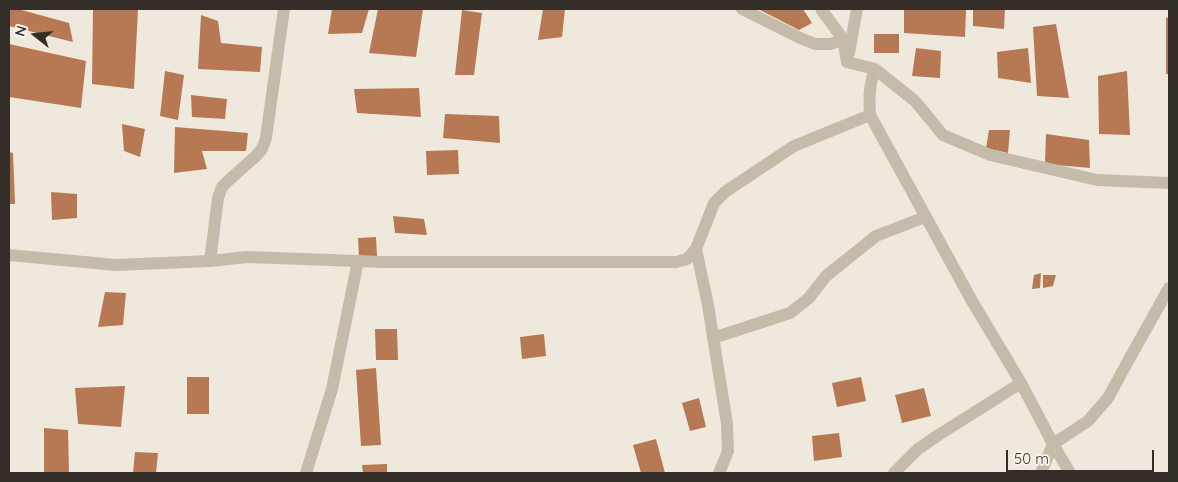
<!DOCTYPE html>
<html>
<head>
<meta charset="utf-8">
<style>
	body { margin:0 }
	#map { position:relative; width:1178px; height:482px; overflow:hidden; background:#efe9dd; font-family:Quicksand,sans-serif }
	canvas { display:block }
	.frame { position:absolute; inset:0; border:10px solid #342e29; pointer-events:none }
	.north { position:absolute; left:10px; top:10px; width:50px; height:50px; -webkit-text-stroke:4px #f7f3e9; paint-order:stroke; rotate:286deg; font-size:14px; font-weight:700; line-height:20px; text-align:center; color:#342e29 }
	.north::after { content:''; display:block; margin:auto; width:18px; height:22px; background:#342e29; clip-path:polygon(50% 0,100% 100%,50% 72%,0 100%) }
	.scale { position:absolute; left:1006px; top:450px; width:148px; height:22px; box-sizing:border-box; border:2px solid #342e29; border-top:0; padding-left:6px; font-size:15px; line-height:18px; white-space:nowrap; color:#342e29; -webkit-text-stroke:4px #f7f3e9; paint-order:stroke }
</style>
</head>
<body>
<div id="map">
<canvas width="1178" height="482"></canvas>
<div class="frame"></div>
<div class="north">N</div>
<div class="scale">50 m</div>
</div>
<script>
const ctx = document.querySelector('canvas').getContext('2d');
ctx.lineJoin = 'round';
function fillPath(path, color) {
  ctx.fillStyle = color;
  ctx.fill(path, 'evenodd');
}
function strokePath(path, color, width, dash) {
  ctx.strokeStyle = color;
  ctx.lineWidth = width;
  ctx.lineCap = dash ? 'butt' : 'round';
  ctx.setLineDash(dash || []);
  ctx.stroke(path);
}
fillPath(new Path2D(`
	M9,9H18L69,23L73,42L9,26Z
	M93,9H138L134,89L92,84Z
	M332,9H369L362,33L328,34Z
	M378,9H423L416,57L369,53Z
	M543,9H565L562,37L538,40Z
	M758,9H803L812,23L799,30Z
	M904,9H966L965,37L904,33Z
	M973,9H1005L1004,29L973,26Z
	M462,10L482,13L474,75H455Z
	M201,15L218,21L221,43L262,47L260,72L198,69Z
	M1169,17V74H1166V18Z
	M1056,24L1069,98L1037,96L1033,27Z
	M874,34H899V53H874Z
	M9,44L86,61L81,108L9,97Z
	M916,48L941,51L940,78L912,76Z
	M1028,48L1031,83L998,78L997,52Z
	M165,71L184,75L178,120L160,116Z
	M1127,71L1130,135L1099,134L1098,76Z
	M419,88L421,117L357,113L354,89Z
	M191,95L227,99L225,119L192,117Z
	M445,114L499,116L500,143L443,138Z
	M122,124L145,129L140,157L124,151Z
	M175,127L248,133L246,151H202L207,169L174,173Z
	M989,130H1010L1008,153L986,148Z
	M1046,134L1089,140L1090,168L1045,164Z
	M458,150L459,174L427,175L426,151Z
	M9,152L13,153L15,204H9Z
	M51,192L77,194V218L52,220Z
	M393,216L424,219L427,235L395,233Z
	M376,237L377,256L359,258L358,238Z
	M1041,273L1040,288L1032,289L1034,275Z
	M1043,275H1056L1053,286L1043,288Z
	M105,292L126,293L123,325L98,327Z
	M375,329H397L398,360H376Z
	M544,334L546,356L522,359L520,337Z
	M376,368L381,445L361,446L356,370Z
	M187,377H209V414H187Z
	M861,377L866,401L837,407L832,383Z
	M125,386L121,427L78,424L75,388Z
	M924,388L931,416L902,423L895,395Z
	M699,398L706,427L690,431L682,403Z
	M44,428L68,430L69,473H44Z
	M839,433L842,457L814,461L812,436Z
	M656,439L665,473H641L633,445Z
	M135,452L158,453L156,473H133Z
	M387,464V473H363L362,465Z`), '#b67954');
strokePath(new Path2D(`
	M742,9L800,38L815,44H831L843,39
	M821,9L843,39L847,62L875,69L915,101L943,135L990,155L1097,180L1169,183
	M849,53L857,9
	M875,69C869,86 869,97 870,115L972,301L1021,383L1053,444L1070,473
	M696,249L708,305L727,424L728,451L719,473
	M9,255L116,265L210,261L247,257L358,261
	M210,261L218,198L222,187L229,180L256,156L262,149L266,138L284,9
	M713,338L790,313L809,298L826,276L876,236L925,217
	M306,473L332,389L358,261L383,262H676L687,259L696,249L714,203L725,192L794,146L870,115
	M894,473L918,449L940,434L1021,383
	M1041,473L1053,444L1088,421L1108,398L1127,363L1169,288`), '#c5bbab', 12);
</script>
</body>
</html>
